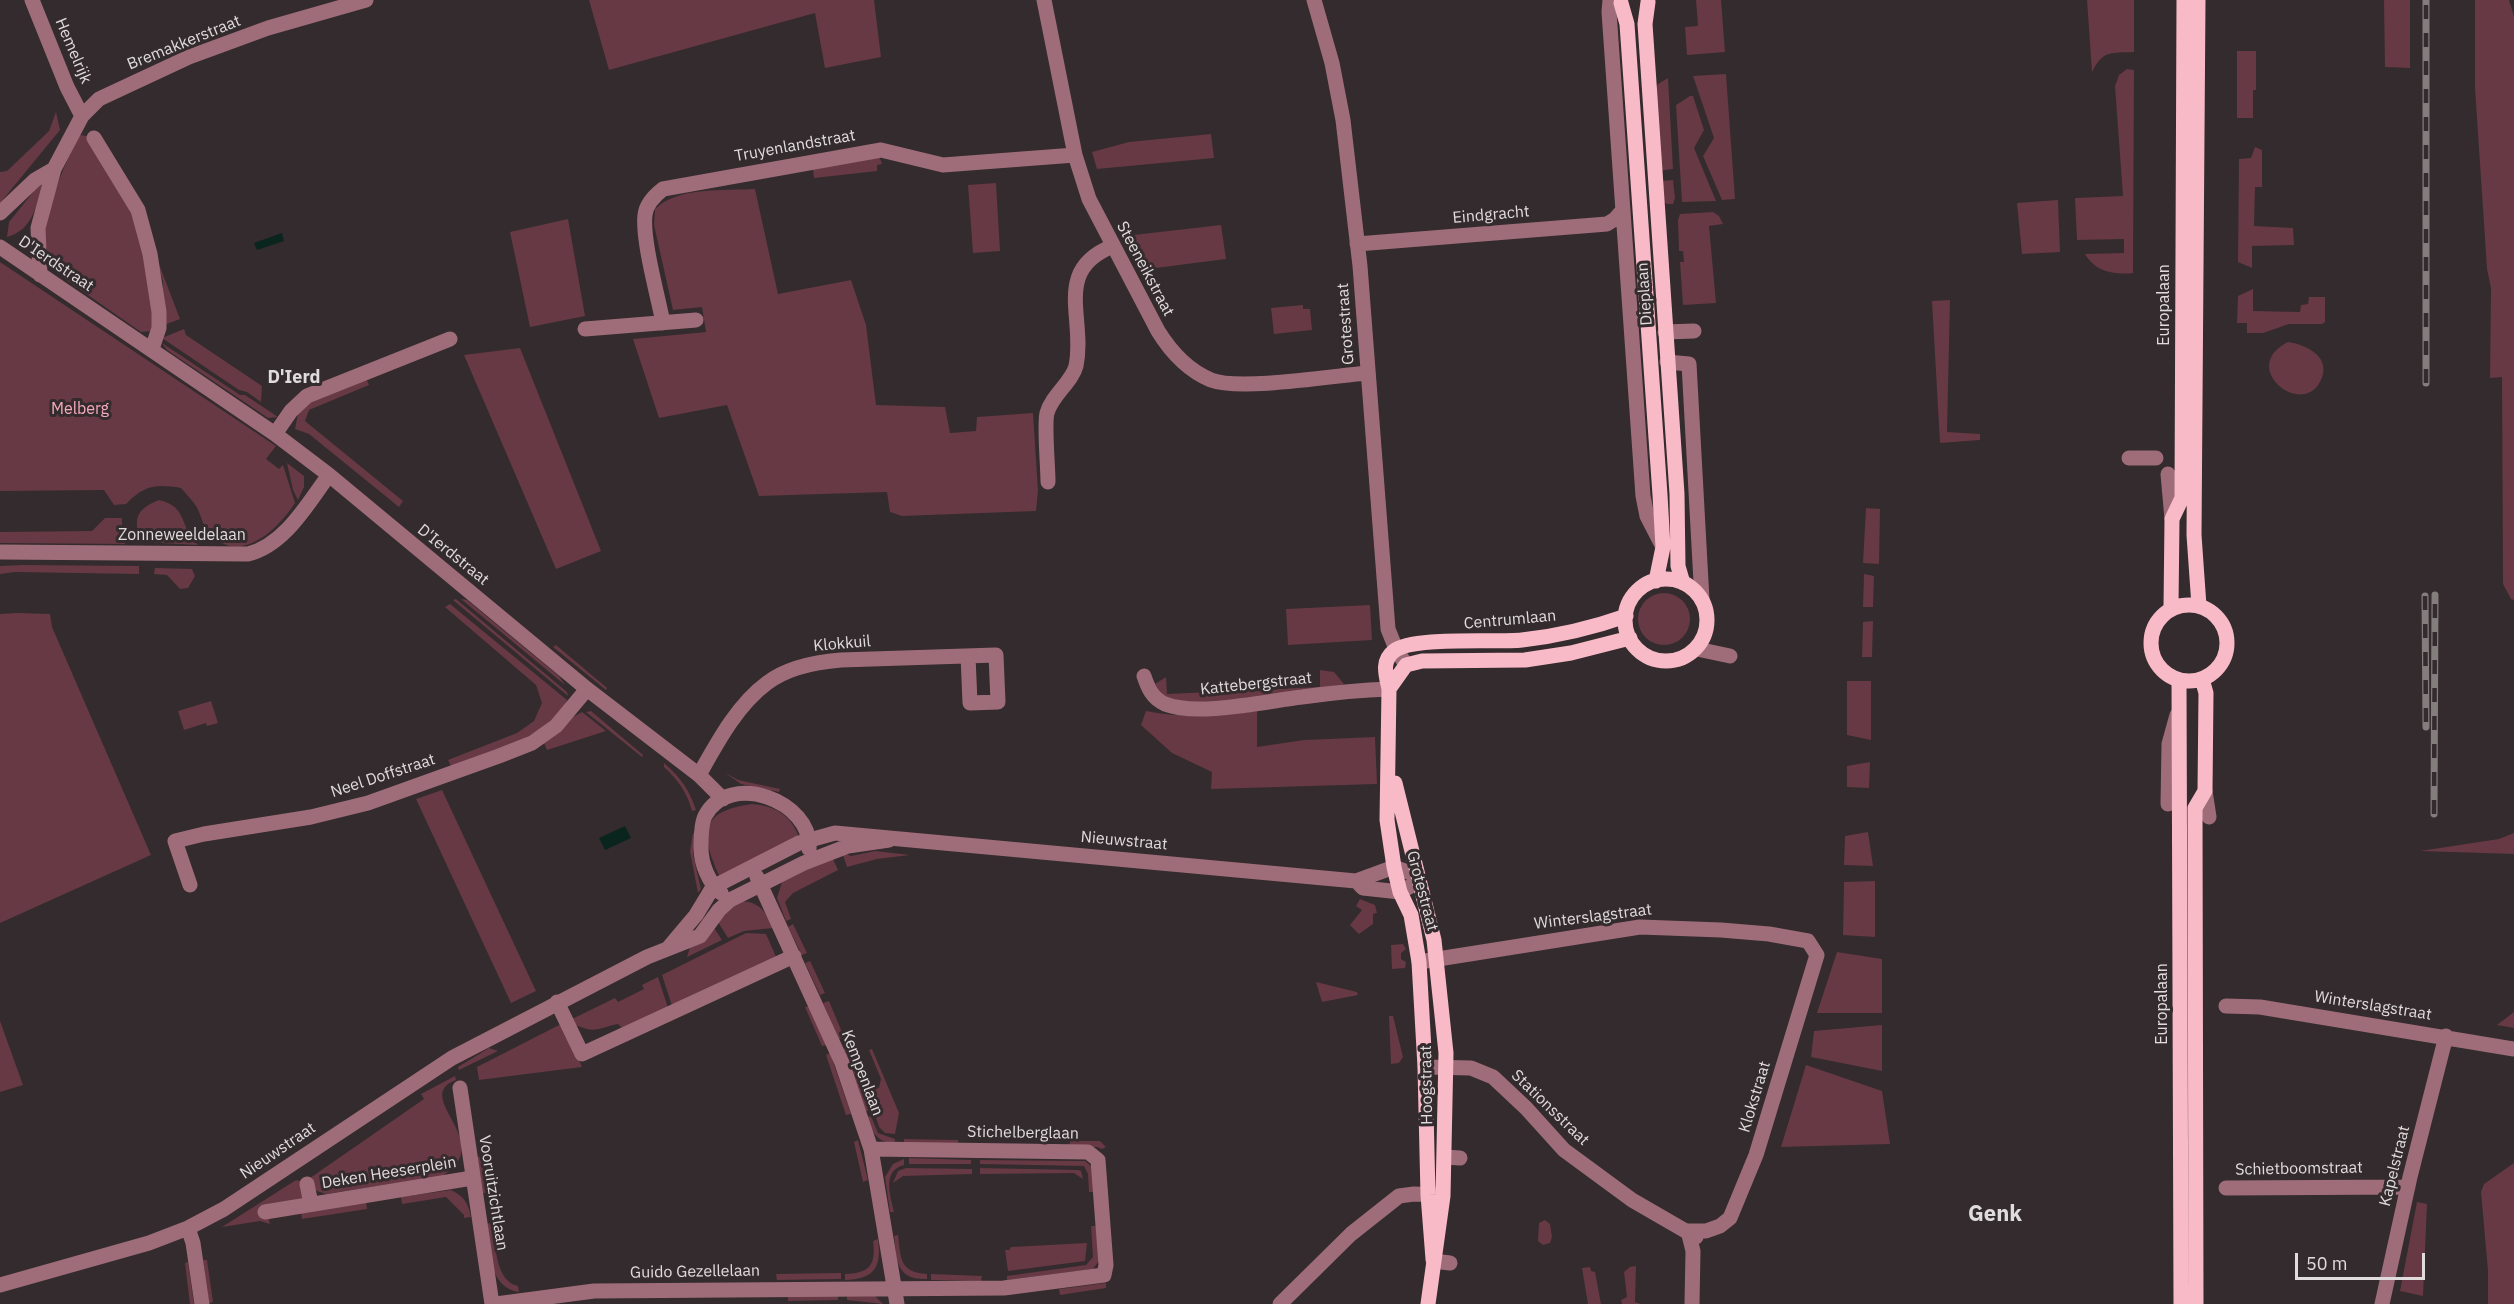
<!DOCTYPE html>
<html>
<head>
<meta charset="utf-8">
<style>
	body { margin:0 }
	#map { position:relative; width:2514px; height:1304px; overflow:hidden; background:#332b2d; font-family:"IBM Plex Sans",sans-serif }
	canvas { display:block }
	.scale { position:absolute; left:2295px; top:1253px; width:130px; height:27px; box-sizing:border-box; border:3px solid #e0dbdc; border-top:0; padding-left:8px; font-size:18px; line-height:21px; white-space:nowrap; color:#e0dbdc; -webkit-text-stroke:4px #332b2d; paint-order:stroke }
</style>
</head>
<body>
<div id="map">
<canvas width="2514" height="1304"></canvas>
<div class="scale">50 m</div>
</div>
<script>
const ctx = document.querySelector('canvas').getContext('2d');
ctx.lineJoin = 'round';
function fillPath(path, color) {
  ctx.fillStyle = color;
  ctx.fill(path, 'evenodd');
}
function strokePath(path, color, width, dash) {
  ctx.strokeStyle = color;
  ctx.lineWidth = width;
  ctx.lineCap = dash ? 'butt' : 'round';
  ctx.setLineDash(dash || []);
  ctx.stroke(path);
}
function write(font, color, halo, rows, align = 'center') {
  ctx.font = font + ' "IBM Plex Sans",sans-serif';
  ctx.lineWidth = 6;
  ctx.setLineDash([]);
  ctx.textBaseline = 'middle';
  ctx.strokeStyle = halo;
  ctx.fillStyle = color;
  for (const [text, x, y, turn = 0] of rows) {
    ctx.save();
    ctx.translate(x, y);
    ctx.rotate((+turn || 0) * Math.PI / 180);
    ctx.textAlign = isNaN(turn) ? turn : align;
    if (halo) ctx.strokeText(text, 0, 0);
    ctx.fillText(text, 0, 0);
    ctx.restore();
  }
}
fillPath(new Path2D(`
	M589,0H874L881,57L825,68L815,13L609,70Z
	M1696,0H1721L1725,52L1687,55L1685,27L1698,26Z
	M2087,0H2134V52C2111,53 2103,50 2092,72Z
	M2384,0H2410V68L2385,67Z
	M2475,0H2509L2514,16V600L2511,599L2503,584L2502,377L2490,378L2491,288L2487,269L2475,88Z
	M2237,51H2256V90H2253V118H2237Z
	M2127,69L2134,70L2133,273C2115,275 2095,272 2085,254L2124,253V239L2077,240L2075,198L2123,196L2115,86L2119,75Z
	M1726,74L1735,199L1722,200L1703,156L1714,138L1693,76Z
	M1668,78L1673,169L1658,171L1655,90L1658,84Z
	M1690,96H1693L1704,130L1694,148L1716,201L1682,202L1676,105Z
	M56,112L60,130L0,203V172L7,171L49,131Z
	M1211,134L1214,158L1097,169L1092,152L1129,142Z
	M80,135L87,136L134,212L156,317L151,331L141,332L62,277C54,267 48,256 45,243C41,220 67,156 80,135Z
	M2255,147L2262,150V187H2255L2254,226L2293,228L2294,245L2252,246V268L2238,262L2239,159L2251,158Z
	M879,156L882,164L877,165V171L814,178L813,169Z
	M1673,180L1675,198L1673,204H1667L1661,200L1660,181Z
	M996,183L1000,251L973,253L968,185Z
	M39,185L42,186C36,208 32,230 7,237L9,222Z
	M755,189L778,294L851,280L866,325L876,405L945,407L950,433L976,431L977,417L1033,413L1038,491L1036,511L902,516L890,512L887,492L759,496L727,405L659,418L633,339L706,332L702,307L673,310L654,225L655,209C679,186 724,191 755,189Z
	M2058,200L2060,252L2022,254L2017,203Z
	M1713,212L1719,216L1723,224L1709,226L1716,303L1683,305L1680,262H1684L1683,251H1679L1678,220L1680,214Z
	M568,219L585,316L530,327L510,232Z
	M1221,225L1226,259L1140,270L1125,236Z
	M157,259L180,319L164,325L163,281Z
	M0,262L276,446L266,459L279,469L283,465L295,503C277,531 238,567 208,532C202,524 201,514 196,506C192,500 186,494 181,488C155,484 145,485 126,504L114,505L104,490L0,491Z
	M2253,289V311L2300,312L2301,305L2308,304L2309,297H2325V322L2322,324H2289L2263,333H2247V323H2237L2238,296Z
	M1950,300L1947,432L1980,434V440L1940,443L1932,301Z
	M1303,305V309H1310L1312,330L1274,334L1271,308Z
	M184,329L186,335L262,386L261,402L247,392L239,390L162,338Z
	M2288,342C2308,345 2333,358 2320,382C2301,418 2238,367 2288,342Z
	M162,343L240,395H245L278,417L268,418L167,350Z
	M520,348L601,551L556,569L464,355Z
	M366,378L369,385L309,410L305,421L403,501L399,507L309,434L295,429L298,413L306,403Z
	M287,463L304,476V487L298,500L293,490Z
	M159,500C189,507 179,528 198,545L142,542C132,520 136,509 159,500Z
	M1866,508L1880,509L1879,564L1863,563Z
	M105,518H122V534L125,544L0,543V532L92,531Z
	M23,565L139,566V574L15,572L0,574V566Z
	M155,568L192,569L195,576L188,588L180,589L167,575L154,574Z
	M1864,574L1874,576L1873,607H1863Z
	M1638 619a26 26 0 1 1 52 0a26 26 0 1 1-52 0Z
	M456,599L567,692L568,696L453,600Z
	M461,599L467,600L559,676L565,685Z
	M450,604L567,700C554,736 484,754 451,766L448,760L517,733L534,721L542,703L536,685L445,607Z
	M1370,605L1372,640L1288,645L1286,609Z
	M17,613L50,614L52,627L151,855L0,923V614Z
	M1873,621L1872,657H1862L1863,622Z
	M556,645L607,688L606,690L553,647Z
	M1320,670L1334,672L1344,684L1337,687C1284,695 1209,717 1158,694L1155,684L1166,677L1167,694L1320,687Z
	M1847,681H1871V740L1847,735Z
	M211,701L218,723L207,726L206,723L184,730L178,711Z
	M591,711L643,755L642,757L586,712Z
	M1146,711C1182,718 1220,717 1257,711V747L1304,740L1375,737L1377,784L1211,789L1212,772L1172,753L1141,725Z
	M582,712L606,731L547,750L544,743L573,717Z
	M1870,762L1869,788L1847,787V766Z
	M664,763C680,777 689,789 696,810L692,811C687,792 678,780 664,767Z
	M724,772L738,780L780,789L779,792L741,784Z
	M442,790L536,991L511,1003L416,799Z
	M752,804C776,806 791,815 800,839L720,877C700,834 699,811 752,804Z
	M1868,832L1873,866L1844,865L1845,836Z
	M693,833L695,834L693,855L701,889L698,893L690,851Z
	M2514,833V854L2420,851L2499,839Z
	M875,851L910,855L877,859L847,867L842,852L851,856Z
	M832,857L838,870L793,893L785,902L791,919L786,921L777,898L782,882Z
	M1875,881V937L1843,935L1844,882Z
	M1360,899L1375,905L1377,913L1373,914V924L1359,934L1350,925L1362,910L1356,906Z
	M742,901C761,903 766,912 773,928L744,931L728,938L718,922L723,911Z
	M793,924L807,953L802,955L788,927Z
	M714,928L722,940L687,957L690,947Z
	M746,933L766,934L777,959L673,1009L662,975Z
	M1403,944L1406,949L1401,953V959L1406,962L1405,968L1392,969L1391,945Z
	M1837,952L1882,959V1013H1817Z
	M810,961L825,993L820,995L805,963Z
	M658,977L669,1011L625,1031L618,1024C609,1025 596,1032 587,1029C581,1028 580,1025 573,1026L570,1020L615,998L618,1002L644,989L642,985Z
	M1316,982L1357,992L1358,995L1322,1002Z
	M829,1001L844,1037L839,1039L823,1003Z
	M810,1006L827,1045L822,1046L805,1007Z
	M2514,1012V1028L2497,1025Z
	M1389,1016H1393L1403,1057L1399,1063L1391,1064Z
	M0,1021L23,1085L0,1092Z
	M563,1023L582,1067L479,1080L477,1067Z
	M1882,1025V1071L1811,1057L1814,1031Z
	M848,1047L869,1110L864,1112L843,1049Z
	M489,1048L498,1051L459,1070L458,1067Z
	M872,1049L899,1113L895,1134L885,1133L879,1127L856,1055L860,1054L867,1082L879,1088L881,1079L869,1050Z
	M830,1053L851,1114L846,1115L826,1055Z
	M1806,1065L1882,1091L1890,1144L1781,1147Z
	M455,1076L456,1080C410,1097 499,1143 442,1176L326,1194L317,1191L313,1187L305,1193L302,1199L268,1216L270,1224L260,1221L222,1227L296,1180L304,1182L310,1178L424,1099L421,1094Z
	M871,1116L878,1133L895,1139L894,1144C876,1141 873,1133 866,1117Z
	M904,1139L958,1140V1146L904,1145Z
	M858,1140L868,1180L863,1182L854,1142Z
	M1070,1141H1100L1106,1147L1102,1149L1097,1147L1069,1146Z
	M483,1156L489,1193H483L477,1157Z
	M909,1158L971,1160V1164H909Z
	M904,1159V1165C882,1171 890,1194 894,1212H890L885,1177L893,1164Z
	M980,1160L1085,1161L1092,1167L1094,1192H1089L1088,1174L1084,1166L980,1164Z
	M2514,1163V1304H2488V1271L2481,1192L2484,1184Z
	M906,1168L972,1169V1174L903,1176L893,1183L898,1171Z
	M980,1168L1078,1170L1081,1171L1083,1179L1074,1173L980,1174Z
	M451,1190C465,1197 468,1203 471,1217L464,1218V1215L446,1197L402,1204L401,1197Z
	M366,1202L367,1209L302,1219L301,1212Z
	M2417,1202L2427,1204L2423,1296L2400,1291Z
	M1545,1220L1550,1224L1552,1237L1550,1243L1543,1245L1538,1241L1539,1223Z
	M492,1223C496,1242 494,1281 518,1286L519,1292C487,1287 491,1249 487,1224Z
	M1091,1226H1096L1099,1261L1093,1269L1007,1280V1276L1086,1265L1093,1257Z
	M898,1235C901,1258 899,1272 927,1274V1279C896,1280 897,1261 894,1236Z
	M878,1239C882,1268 874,1279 845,1280V1274C870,1273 876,1265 873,1241Z
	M1087,1243L1085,1261L1008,1271L1005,1250H1009L1011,1247Z
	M203,1260H207L213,1302L209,1303Z
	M188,1262L194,1304H190L185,1263Z
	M1636,1266L1635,1302L1641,1304H1622L1621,1300L1627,1297L1624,1272L1630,1267Z
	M1590,1267L1591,1271L1595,1272L1601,1304H1588L1582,1268Z
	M841,1273V1279L777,1280L776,1274Z
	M931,1274L982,1276L981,1281L931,1280Z
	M1106,1283V1288L1060,1295L1059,1289Z
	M788,1294H838V1300L788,1301Z
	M847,1294L875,1296L883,1304L847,1300Z`), '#663944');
fillPath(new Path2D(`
	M282,233L284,241L257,250L254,243Z
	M625,826L631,838L605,850L599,838Z`), '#0a241e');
strokePath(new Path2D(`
	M32,0L67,87L82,116
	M1044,0L1075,155L1089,199L1158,331C1171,352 1187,370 1211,380C1240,391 1333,376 1367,373
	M1314,0L1332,63L1343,120L1360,266L1388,629L1396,649L1406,665
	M1610,0L1609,12L1643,496L1647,516L1663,547
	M94,138L138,210L150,254L159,312V328L152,349
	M0,213L35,180L54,169
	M1357,244L1607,224L1615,219L1623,210
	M0,247L275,434L329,475L587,689L699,775L723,799
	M40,275L38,228L54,169L82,116L99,99L189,57L268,28L366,0
	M663,323C658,296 642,240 645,215C646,204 654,196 663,189L881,150L943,165L1075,155
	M585,329L696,320
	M1665,332L1694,331
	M1667,362L1689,364L1702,600
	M275,434L291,411L307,396L450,339
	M2129,458H2156
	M2168,474L2172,519
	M1048,482C1048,466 1044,425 1047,413C1052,395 1072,382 1076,366C1086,318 1052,270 1113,246
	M0,552L248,554C285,545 308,503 329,475
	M1697,649L1730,656
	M1144,676C1148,688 1152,698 1165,704C1198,717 1267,701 1302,697C1331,693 1359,690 1389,689
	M699,775C717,743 737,705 767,683C788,667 816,662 841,660L996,655L998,702L970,703L968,656
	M2205,791L2209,817
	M2168,804L2169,744L2177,715
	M757,877L842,1063L871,1149L897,1304
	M1356,881L1363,888L1400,892L1418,882
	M190,885L175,841L204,834L311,817L368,803L499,756L532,743L556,726L587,689
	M721,893C709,883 701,864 701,848C701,839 701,824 705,816C729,770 813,801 809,849
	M669,947L696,915L713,887L799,843L835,833L1356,881L1394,867L1416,875
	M1419,962L1640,927L1721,930L1769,934L1808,941L1817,955L1756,1155L1730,1218L1720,1226L1706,1231H1688
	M557,1002L582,1054L794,956
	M2226,1006L2260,1007L2514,1049
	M1425,1067L1471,1068L1493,1077L1526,1108L1564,1150L1632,1200L1696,1237
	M460,1088L492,1304
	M1445,1157L1460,1158
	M307,1184L311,1204
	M2226,1188L2408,1187
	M265,1212L472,1178
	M188,1228L193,1243L202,1304
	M1688,1231L1693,1251L1692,1304
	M1433,1261L1450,1263
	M0,1285L149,1243L188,1228L224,1209L452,1058L647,957L700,936L719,910L730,900L804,863L848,846L889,840
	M496,1304L594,1291L1004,1288L1104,1275L1106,1265L1098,1160L1088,1152L871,1149
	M1280,1304L1351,1234L1399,1196L1414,1194L1439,1195
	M2382,1304L2410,1177L2446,1036`), '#9f6d79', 15);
strokePath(new Path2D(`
	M2198,0L2194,535L2199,606
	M1648,2L1645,24L1677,494L1678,566L1683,583
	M1621,3L1627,24L1660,495L1663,547L1656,581
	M1625 620a41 41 0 1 1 82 0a41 41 0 1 1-82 0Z
	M2151 643a38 38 0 1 1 76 0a38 38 0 1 1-76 0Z
	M2171,607L2172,519L2182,498L2184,0
	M2179,680L2181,1304
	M1389,689L1406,665L1422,661L1525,660L1571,653L1630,638
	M1395,783L1434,940L1446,1053L1443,1196L1428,1304
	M1433,1259L1428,1195L1425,1067L1419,962L1411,915L1400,892L1394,867L1387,820L1389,689C1386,675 1381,661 1394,651C1413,636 1495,643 1522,640C1558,636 1592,628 1626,616
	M2196,1304L2195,808L2205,791L2206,693L2202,679`), '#f9bac8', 15);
const rail = new Path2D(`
	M2426,383V0
	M2425,596L2426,727
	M2434,814L2435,595`);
strokePath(rail, '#837d7e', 7);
strokePath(rail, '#332b2d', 4.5, [14]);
write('16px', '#e0dbdc', '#332b2d', [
	["Bremakkerstraat",184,43,-22],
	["Hemelrijk",73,51,67],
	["Truyenlandstraat",795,146,-10],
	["Eindgracht",1491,215,-5],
	["D'Ierdstraat",56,264,34],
	["Steeneikstraat",1145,269,62],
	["Dieplaan",1645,294,-94],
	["Europalaan",2164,305,-90],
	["Grotestraat",1346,324,-94],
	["Zonneweeldelaan",182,535],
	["D'Ierdstraat",453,555,39],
	["Centrumlaan",1510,620,-5],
	["Klokkuil",842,644,-5],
	["Kattebergstraat",1256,684,-6],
	["Neel Doffstraat",383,776,-18],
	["Nieuwstraat",1124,841,5],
	["Grotestraat",1422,891,75],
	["Winterslagstraat",1593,917,-7],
	["Europalaan",2162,1004,-90],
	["Winterslagstraat",2373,1006,9],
	["Kempenlaan",862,1073,69],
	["Hoogstraat",1427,1085,-91],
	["Klokstraat",1755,1097,-73],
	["Stationsstraat",1550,1108,44],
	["Stichelberglaan",1023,1133,1],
	["Nieuwstraat",278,1151,-34],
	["Kapelstraat",2395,1166,-76],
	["Schietboomstraat",2299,1169,-1],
	["Deken Heeserplein",389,1173,-9],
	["Vooruitzichtlaan",493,1193,81],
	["Guido Gezellelaan",695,1272,-1]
]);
write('16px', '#f5a9ba', '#332b2d', [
	["Melberg",80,409]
]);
write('bold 18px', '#e0dbdc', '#332b2d', [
	["D'Ierd",294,378]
]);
write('bold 22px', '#e0dbdc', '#332b2d', [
	["Genk",1995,1215]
]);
</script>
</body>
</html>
